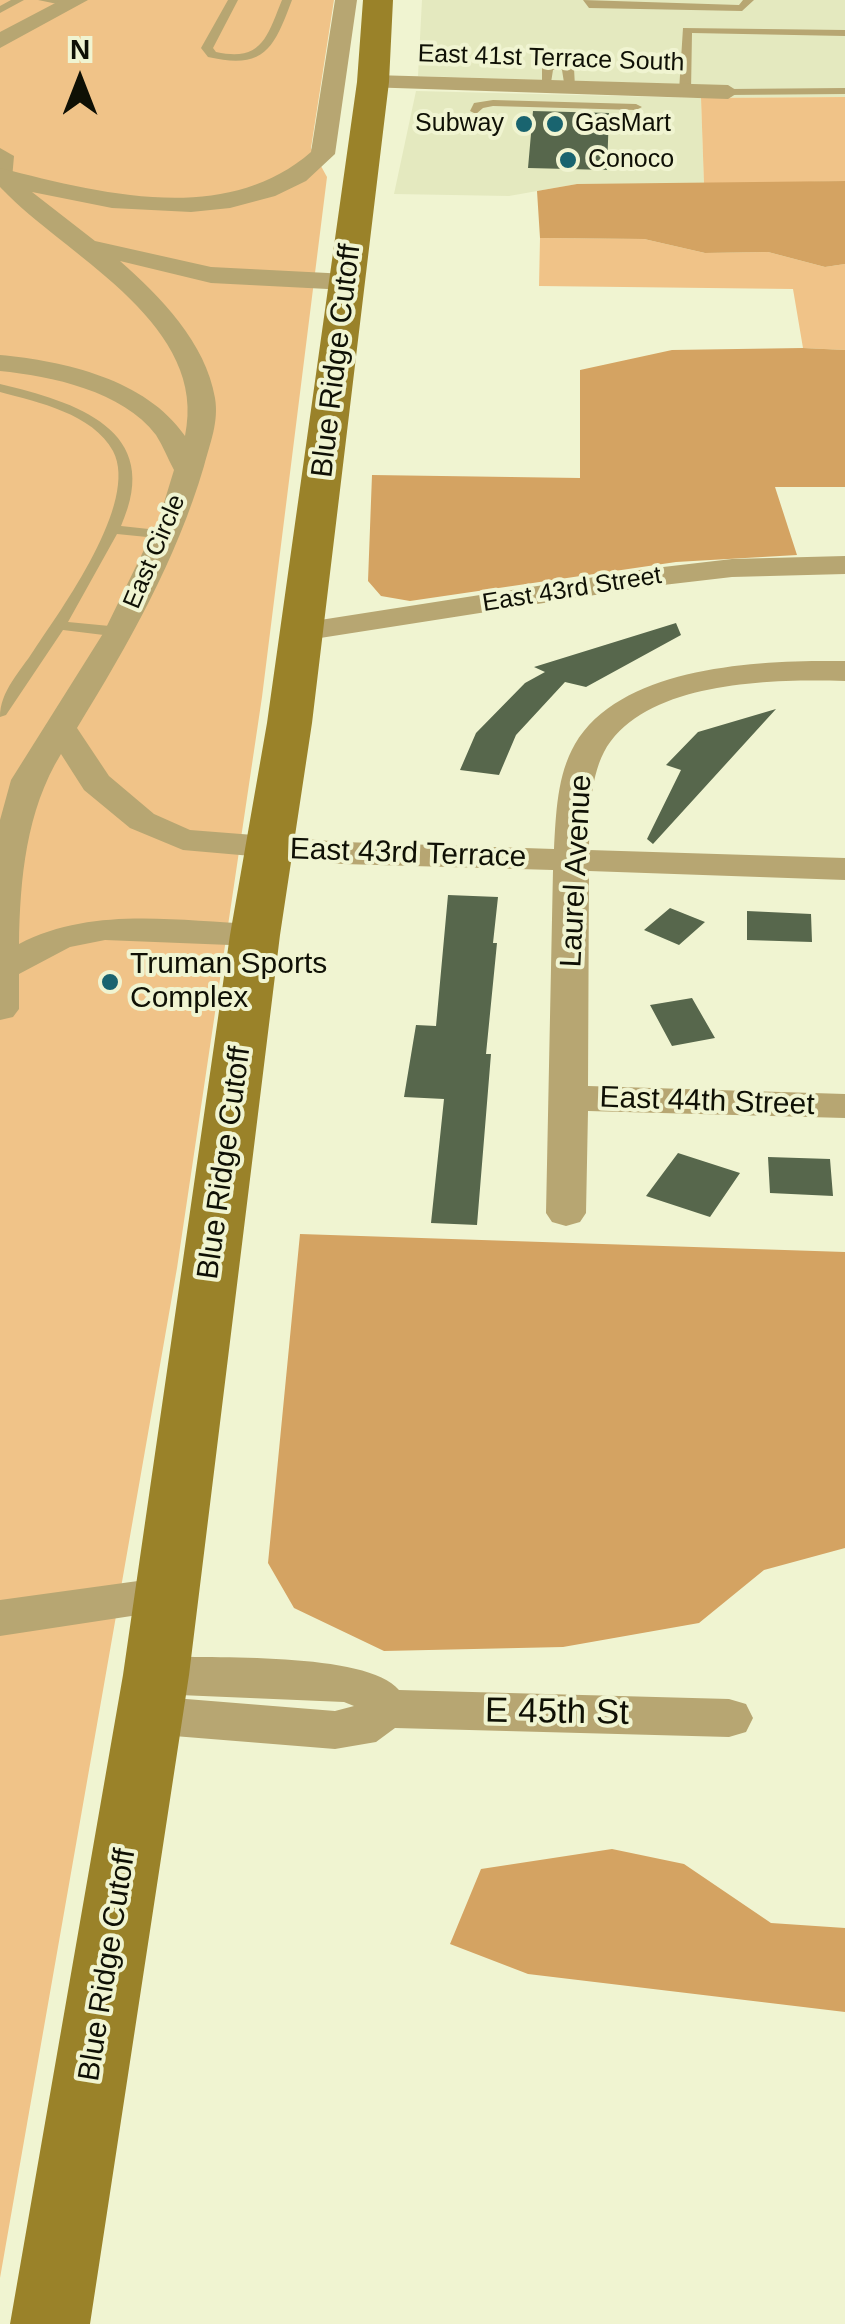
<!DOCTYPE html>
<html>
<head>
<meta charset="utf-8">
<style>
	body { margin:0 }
	#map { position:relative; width:845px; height:2324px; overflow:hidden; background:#f0f4d1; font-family:Arial,sans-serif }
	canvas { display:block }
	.north { position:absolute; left:30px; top:30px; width:100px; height:100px; -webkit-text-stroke:8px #f0f4d1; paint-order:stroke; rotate:0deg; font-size:28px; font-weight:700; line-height:40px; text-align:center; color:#0f1005 }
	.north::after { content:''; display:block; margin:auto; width:35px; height:45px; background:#0f1005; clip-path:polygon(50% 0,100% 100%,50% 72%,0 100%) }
</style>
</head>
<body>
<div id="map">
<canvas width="845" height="2324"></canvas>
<div class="north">N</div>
</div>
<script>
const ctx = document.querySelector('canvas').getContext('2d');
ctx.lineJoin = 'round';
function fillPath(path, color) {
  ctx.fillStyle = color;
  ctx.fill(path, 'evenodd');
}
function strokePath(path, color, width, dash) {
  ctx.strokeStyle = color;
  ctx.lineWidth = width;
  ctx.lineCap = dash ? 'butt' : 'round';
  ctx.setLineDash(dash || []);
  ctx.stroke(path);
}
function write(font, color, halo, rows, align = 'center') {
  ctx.font = font + ' Arial,sans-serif';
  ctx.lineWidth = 8;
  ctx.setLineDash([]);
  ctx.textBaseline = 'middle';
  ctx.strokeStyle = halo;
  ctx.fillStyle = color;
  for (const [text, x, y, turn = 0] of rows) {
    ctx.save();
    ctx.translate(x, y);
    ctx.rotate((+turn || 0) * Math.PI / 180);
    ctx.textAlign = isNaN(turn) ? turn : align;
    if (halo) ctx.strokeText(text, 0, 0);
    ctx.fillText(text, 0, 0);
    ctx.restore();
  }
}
fillPath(new Path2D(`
	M422,0H845V97L701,98L704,185L577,184L509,196L394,194L416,91L700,98L703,85L418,76Z`), '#e4e9bf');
fillPath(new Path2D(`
	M0,0H334L311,148L327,177L262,697L177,1268L0,2278Z
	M845,97V181L704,185L701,98Z
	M540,238L644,239L705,253L768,252L825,267L845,264V350L803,348L793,289L539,286Z`), '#f0c388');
fillPath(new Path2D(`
	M845,181V264L825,267L768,252L705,253L644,239L540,238L537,191L577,184Z
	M803,348L845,350V487H775L797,555L676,562L410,601L381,596L368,581L372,475L580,478V370L672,350Z
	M300,1234L845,1252V1548L764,1570L699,1623L563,1647L384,1651L294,1608L268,1563Z
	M612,1849L684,1864L771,1923L845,1928V2012L528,1974L450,1944L481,1869Z`), '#d4a362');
fillPath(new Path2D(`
	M533,111L609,113L607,170L528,168Z
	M676,623L681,635L586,687L565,682L516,735L499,775L460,770L476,733L525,683L545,672L534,667Z
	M776,709L653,844L647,839L681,770L666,765L698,732Z
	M448,895L498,897L493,943H497L486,1054H491L477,1225L431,1223L444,1099L404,1097L416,1025L436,1026Z
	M670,908L705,922L679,945L644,930Z
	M747,911L811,914L812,942L747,940Z
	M692,998L715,1038L672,1046L650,1005Z
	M678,1153L740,1173L710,1217L646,1196Z
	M768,1157L830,1159L833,1196L770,1193Z`), '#57674c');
fillPath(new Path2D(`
	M11,0H24L0,13V6Z
	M38,0H66L77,4L72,7Z
	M228,0H238L213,48L216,52C262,62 267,37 282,0H292C274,48 265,70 208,57L201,48Z
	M583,0L739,5L743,0H754L742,11L589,8Z
	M683,28L845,30V36L692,33L691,91L685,94L679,91Z
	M559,60L574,68L575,87L565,89L562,70L559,67L553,70L550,89H542V68Z
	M845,88V94L728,95L722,92L728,89Z
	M493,100L636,104L642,107L636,110L493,106L483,108L476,114L470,111L474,103Z
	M0,148L14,156L12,179L6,183L0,179Z
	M0,384C75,402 165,429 121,526L167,531L174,535L167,539L117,534L68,622L120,627L128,632L120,637L63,630L6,715L0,717C0,691 20,672 34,650C60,611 140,502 113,451C93,414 38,402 0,392Z`), '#b7a672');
fillPath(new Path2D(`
	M61,0H88L0,48V32Z
	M335,0H357L335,154L306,181L275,196L230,208L191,212L112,208L32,192L95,241L211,267L347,274L360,282L347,290L211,283L120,261C160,296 206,343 215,398C219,422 210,443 204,466C176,561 129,643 77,728L109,776L154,814L190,830L343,842L554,849C556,814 557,775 575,744C622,664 764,660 845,661V681C775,679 643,680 604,752C589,781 590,819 589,850L845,858V880L589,871L588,1086L845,1094V1118L588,1111L586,1213L580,1222L566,1226L552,1222L546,1213L553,870L343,864L183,850L130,828L84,790L61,754C26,811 20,879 19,944C92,906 176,921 255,924L268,927L273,935L268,943L255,946L105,940L70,947L19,974V1009L13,1017L0,1020V820L11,780L104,632L159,519L174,470C168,459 163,446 156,435C123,391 51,376 0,371V355C64,361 146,379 185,436C209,327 73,259 9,196L0,187V168C100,193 225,227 311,152Z
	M373,75L728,85L739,92L728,99L365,87L362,82L365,77Z
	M845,556V574L732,577L646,587L301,641L290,639L285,632L290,625L301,623L646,569L732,559Z
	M167,1577L184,1582L190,1595L184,1608L0,1636V1600Z
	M156,1656C209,1659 367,1651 399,1690L729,1699L746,1704L753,1718L746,1732L729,1737L395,1728L376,1742L335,1749L149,1734L132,1729L125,1715L132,1701L149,1696L335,1711L354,1706L344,1702L156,1694L139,1688L132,1675L139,1662Z`), '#b7a672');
fillPath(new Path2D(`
	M363,0H393L389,82L312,723L280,935L189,1675L90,2324H10L123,1675L230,935L267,723L357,82Z`), '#9a8229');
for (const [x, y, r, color] of [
	[524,124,10,"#19646f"],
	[555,124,10,"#19646f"],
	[568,160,10,"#19646f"],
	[110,982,10,"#19646f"]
]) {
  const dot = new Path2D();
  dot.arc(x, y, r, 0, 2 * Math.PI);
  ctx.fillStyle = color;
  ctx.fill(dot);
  strokePath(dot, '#f0f4d1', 4);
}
write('25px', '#0f1005', '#f0f4d1', [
	["East 41st Terrace South",551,59,2],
	["East Circle",155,552,-67],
	["East 43rd Street",572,590,-9]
]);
write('25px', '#0f1005', '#f0f4d1', [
	["Subway",504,124,"right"],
	["GasMart",575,124],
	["Conoco",588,160]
], 'left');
write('30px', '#0f1005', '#f0f4d1', [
	["Blue Ridge Cutoff",337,361,-83],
	["East 43rd Terrace",408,854,2],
	["Laurel Avenue",577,871,-87],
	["East 44th Street",707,1102,2],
	["Blue Ridge Cutoff",225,1163,-82],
	["Blue Ridge Cutoff",108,1965,-81]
]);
write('30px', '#0f1005', '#f0f4d1', [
	["Truman Sports",130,965],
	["Complex",130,999]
], 'left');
write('35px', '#0f1005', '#f0f4d1', [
	["E 45th St",557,1713,1]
]);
</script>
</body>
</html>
